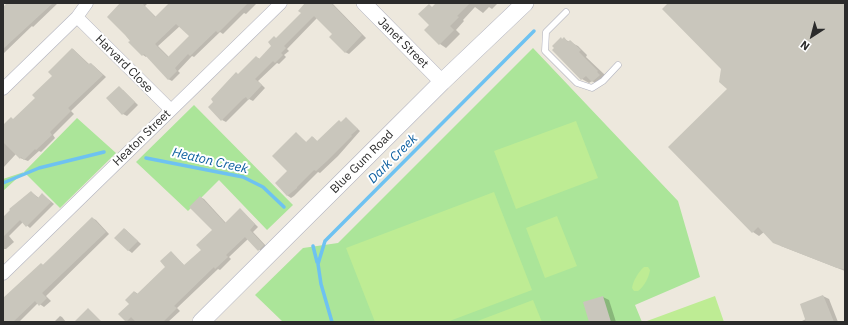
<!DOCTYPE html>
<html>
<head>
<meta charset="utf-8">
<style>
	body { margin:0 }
	#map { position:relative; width:848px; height:325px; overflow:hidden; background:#ede8dd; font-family:"IBM Plex Sans",sans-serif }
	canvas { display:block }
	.frame { position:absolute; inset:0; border:4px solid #2b2b2b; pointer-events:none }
	.north { position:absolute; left:792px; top:16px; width:40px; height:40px; -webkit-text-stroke:3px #fff; paint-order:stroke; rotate:216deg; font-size:11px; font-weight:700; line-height:16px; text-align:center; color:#2b2b2b }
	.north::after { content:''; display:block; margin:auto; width:14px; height:18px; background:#2b2b2b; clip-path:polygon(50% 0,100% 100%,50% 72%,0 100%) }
</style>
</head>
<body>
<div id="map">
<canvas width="848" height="325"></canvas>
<div class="frame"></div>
<div class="north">N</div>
</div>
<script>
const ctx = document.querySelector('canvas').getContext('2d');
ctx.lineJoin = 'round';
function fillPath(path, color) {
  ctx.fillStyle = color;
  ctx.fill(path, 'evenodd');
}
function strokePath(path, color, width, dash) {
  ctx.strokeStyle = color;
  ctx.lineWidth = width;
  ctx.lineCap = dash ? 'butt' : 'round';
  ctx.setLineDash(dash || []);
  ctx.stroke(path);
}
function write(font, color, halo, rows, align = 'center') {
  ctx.font = font + ' "IBM Plex Sans",sans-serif';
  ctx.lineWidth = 4;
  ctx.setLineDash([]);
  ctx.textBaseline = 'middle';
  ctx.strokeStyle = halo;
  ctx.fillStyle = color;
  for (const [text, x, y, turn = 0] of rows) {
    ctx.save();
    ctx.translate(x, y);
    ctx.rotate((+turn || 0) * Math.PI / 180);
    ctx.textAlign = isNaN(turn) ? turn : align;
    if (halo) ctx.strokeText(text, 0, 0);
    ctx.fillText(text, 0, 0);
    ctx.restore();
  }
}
fillPath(new Path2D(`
	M533,48L678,201L700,277L635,305L642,322H283L255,295L303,248L338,243Z
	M194,105L293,205L267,230L219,180L188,211L136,162Z
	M77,118L116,153L60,208L24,172L3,191V179L24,172Z`), '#abe599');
fillPath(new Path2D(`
	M576,121L598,178L516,209L494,151Z
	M494,192L532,290L447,322H375L346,248Z
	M557,216L577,266L545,278L526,228Z
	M644,267H648L650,270C649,277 644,287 638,291H634L632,288C633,281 639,271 644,267Z
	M715,296L724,322H648L647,321Z
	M533,300L542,322H475Z`), '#beec94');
fillPath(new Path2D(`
	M10,3H60H58L33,27L32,26L3,54V9Z
	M121,3H146L147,4L145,6L156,17L170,3H257L246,14L244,13L223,34L220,32L194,57L192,56L178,71L180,73L172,81L168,79L147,56L146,57L143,55L131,41ZM180,26L190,36L169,57L158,46Z
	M307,3H332L366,38L349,54L345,52L333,34L317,18L287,49L289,51L284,55L286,57L279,64L277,63L258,81L265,88L253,101L249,99L226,122L222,120L238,75L256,57L260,59L273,46L277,39L302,13Z
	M438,3H498L492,9L489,7L483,13L475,7L463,20L464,21L456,30L460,34L446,48L440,44L426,30L431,25L433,8Z
	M670,3H845V271L781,246L764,232L759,236L753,232L670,147L728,89L722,68Z
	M564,39L578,46L587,55L586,57L605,75L600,86L592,81L589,83L582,79L563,40Z
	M73,49L90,65L91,64L94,66L106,77L71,111L74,114L53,135L55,138L41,152L39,151L28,161L20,158L16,154L3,168V126L14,120L36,98Z
	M123,90L138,105L127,116L123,114Z
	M346,118L360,131L338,156L320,173L318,172L294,196L291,198L288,196L276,183L289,171L296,133L307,143L313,137L318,142Z
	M31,192L39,198L42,194L54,204L30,228L23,222L9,236L14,242L6,249H4L3,250V219Z
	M200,197L204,199L226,223L240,209L258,227L253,232L267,247L262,252L248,239L229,257L231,259L220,270L218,269L177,308L180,311L168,322H127L120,314L130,304L135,292L138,294L166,267L171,252L185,266L202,250L214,230Z
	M92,218L96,220L109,234L46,296L51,301L44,307L38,303L19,322H3V300L41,264L43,265Z
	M125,229L141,244L132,253L128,250Z
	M823,296L829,299L838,322H800L806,319L801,305Z
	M603,297L609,300L616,322H590Z
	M60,316L62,317L66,322H54Z`), '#0003');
strokePath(new Path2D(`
	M146,158L243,177L263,187L284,207
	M3,183L39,168L104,152
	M313,246L317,262
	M332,322L321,284L318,264L325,241L534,31`), '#6ec2f1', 3.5);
fillPath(new Path2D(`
	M7,3H53L3,49V7Z
	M120,3H142L155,17L169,3H248L218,33L216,31L190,56L188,54L175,68L177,71L168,80L144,54L142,56L128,42L130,41L125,35L107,17ZM176,24L189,36L168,57L155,44Z
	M305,3H331L362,35L345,53L329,37L332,34L314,16L284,46L286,48L281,53L283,55L275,63L273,61L255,79L262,85L248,100L246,97L243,99L221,121L208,107L213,102L211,99L236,72L238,74L256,56L259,59L271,46L268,42L274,36L276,38L301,13L298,11Z
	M436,3H470L457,16L459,17L450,26L454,30L439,45L424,30L429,25L418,14L429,4L432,7Z
	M668,3H845V269L837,268L773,243L758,227L752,233L668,147L727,89L719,82L721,69L662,9Z
	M561,37L562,39L564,37L568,42L570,40L581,50L579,52L598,71L597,72L600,75L592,82L586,76L581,80L552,50L554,48L552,46Z
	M72,48L88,64L91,63L103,75L68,108L71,111L50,132L52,135L36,150L35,149L24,160L21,157L20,159L3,142V125L11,117L13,119L35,98L32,95L52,76L48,72Z
	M119,86L135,102L122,115L106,98Z
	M346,117L358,129L351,135L352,136L327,161L316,171L314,170L297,187V188L287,196L275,183L287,171L272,156L296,132L306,142L312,136L317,141L339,120L341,122Z
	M31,191L38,198L42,193L51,202L26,227L20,220L3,237V217L10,210L9,209Z
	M200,196L225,223L240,208L255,224L250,230L264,245L258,251L245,237L226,255L228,257L215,269L214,267L174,306L177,308L163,322H136L131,317L126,322L118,314L129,304L125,300L134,291L137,294L165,267L160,261L171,251L184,265L201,250L196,245L212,230L189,207Z
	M92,217L106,232L42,293L47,298L39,306L35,301L13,322H3V298L41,263L43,265Z
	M124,228L138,241L128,251L114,238Z
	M823,295L834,322H806L800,304Z
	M603,296L611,322H589L583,302Z
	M88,308L102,322H74Z`), '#c9c6bc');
const service = new Path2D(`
	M566,12L546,32L545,51L577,83L592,88L603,81L618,65`);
const minor = new Path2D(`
	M77,17L171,110
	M3,89L77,17L87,3
	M3,274L281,3`);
const tertiary = new Path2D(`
	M364,3L442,82`);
const secondary = new Path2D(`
	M201,322L442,82L525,3`);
strokePath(service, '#b1b2bf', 7);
strokePath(minor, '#b1b2bf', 13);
strokePath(tertiary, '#b1b2bf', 16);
strokePath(secondary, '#b1b2bf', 18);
strokePath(service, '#fff', 6);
strokePath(minor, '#fff', 12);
strokePath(tertiary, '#fff', 15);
strokePath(secondary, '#fff', 17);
write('12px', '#2b2b2b', '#fff', [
	["Janet Street",403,43,45],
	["Harvard Close",124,64,45],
	["Heaton Street",142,138,-44],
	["Blue Gum Road",362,162,-45]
]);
write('italic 13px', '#0b5e9f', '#fff', [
	["Dark Creek",393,159,-45],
	["Heaton Creek",210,161,13]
]);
</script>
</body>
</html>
